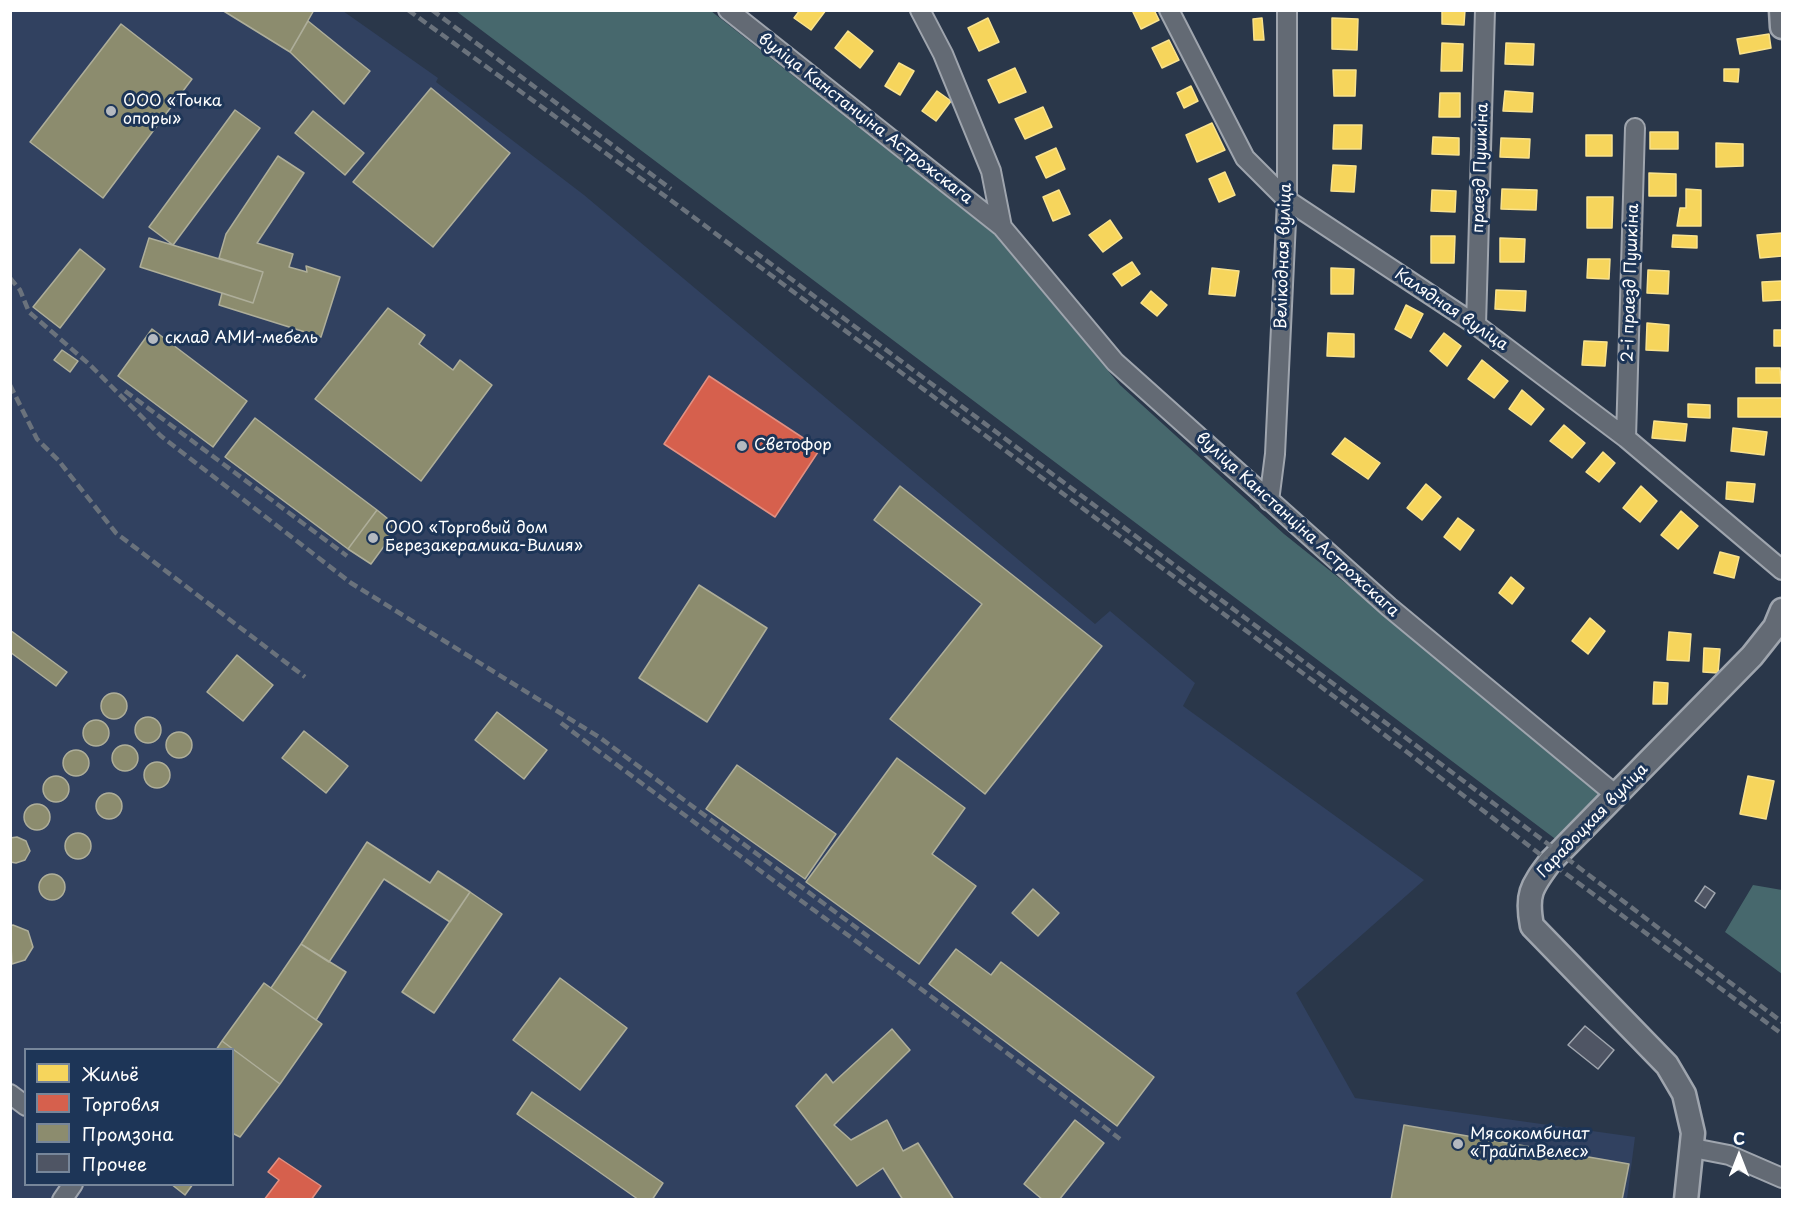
<!DOCTYPE html>
<html>
<head>
<meta charset="utf-8">
<style>
	body { margin:0 }
	#map { position:relative; width:1793px; height:1210px; overflow:hidden; background:#2a374a; font-family:"Playpen Sans",sans-serif }
	canvas { display:block }
	.frame { position:absolute; inset:0; border:12px solid #fff; pointer-events:none }
	.legend { position:absolute; left:24px; top:1048px; width:210px; height:138px; box-sizing:border-box; background:#1d3557; border:2px solid #77869a; margin:0; padding:8px 10px; list-style:none; font-size:18px; color:#fff }
	.legend li { display:flex; align-items:center; gap:12px; height:30px }
	.legend b { width:30px; border:2px solid #77869a }
	.north { position:absolute; left:1709px; top:1126px; width:60px; height:60px; -webkit-text-stroke:4px #1d3557; paint-order:stroke; rotate:0deg; font-size:16px; font-weight:700; line-height:24px; text-align:center; color:#fff }
	.north::after { content:''; display:block; margin:auto; width:21px; height:27px; background:#fff; clip-path:polygon(50% 0,100% 100%,50% 72%,0 100%) }
</style>
</head>
<body>
<div id="map">
<canvas width="1793" height="1210"></canvas>
<div class="frame"></div>
<ul class="legend">
<li><b style="height:16px;background:#f6d55c"></b>Жильё</li>
<li><b style="height:16px;background:#d6604d"></b>Торговля</li>
<li><b style="height:16px;background:#8c8c6e"></b>Промзона</li>
<li><b style="height:16px;background:#4f5564"></b>Прочее</li>
</ul>
<div class="north">С</div>
</div>
<script>
const ctx = document.querySelector('canvas').getContext('2d');
ctx.lineJoin = 'round';
function fillPath(path, color) {
  ctx.fillStyle = color;
  ctx.fill(path, 'evenodd');
}
function strokePath(path, color, width, dash) {
  ctx.strokeStyle = color;
  ctx.lineWidth = width;
  ctx.lineCap = dash ? 'butt' : 'round';
  ctx.setLineDash(dash || []);
  ctx.stroke(path);
}
function write(font, color, halo, rows, align = 'center') {
  ctx.font = font + ' "Playpen Sans",sans-serif';
  ctx.lineWidth = 6;
  ctx.setLineDash([]);
  ctx.textBaseline = 'middle';
  ctx.strokeStyle = halo;
  ctx.fillStyle = color;
  for (const [text, x, y, turn = 0] of rows) {
    ctx.save();
    ctx.translate(x, y);
    ctx.rotate((+turn || 0) * Math.PI / 180);
    ctx.textAlign = isNaN(turn) ? turn : align;
    if (halo) ctx.strokeText(text, 0, 0);
    ctx.fillText(text, 0, 0);
    ctx.restore();
  }
}
fillPath(new Path2D(`
	M10,11H343L438,78L436,82L584,195L1095,624L1110,611L1195,683L1183,706L1424,880L1296,993L1355,1098L1635,1137L1627,1199H11ZM26,1050H232V1184H26Z`), '#314160');
fillPath(new Path2D(`
	M456,11H711L994,234L1120,385L1284,534L1513,717L1610,803L1566,847Z
	M1753,885L1782,890V974L1725,932Z`), '#47686d');
const homes = new Path2D(`
	M800,10H826L811,30L794,18Z
	M1132,10H1154L1159,20L1141,29Z
	M1442,10H1465L1464,25L1442,24Z
	M988,18L999,42L979,51L968,28Z
	M1262,18L1264,40H1254L1253,19Z
	M1332,18L1358,19L1357,50L1332,49Z
	M848,31L873,51L860,68L835,48Z
	M1769,34L1771,48L1740,54L1737,39Z
	M1169,40L1179,60L1162,68L1152,48Z
	M1442,43L1463,44L1462,71H1441Z
	M1506,43L1534,44L1533,65L1505,64Z
	M899,63L914,71L900,95L885,86Z
	M1015,68L1026,92L999,103L988,80Z
	M1724,69H1739L1738,82L1724,81Z
	M1333,70H1356L1355,96H1334Z
	M1191,86L1198,101L1184,108L1177,93Z
	M937,91L951,101L936,121L922,111Z
	M1505,91L1533,93L1532,112L1503,111Z
	M1440,93H1460V117H1439Z
	M1043,107L1052,127L1025,139L1015,119Z
	M1212,123L1225,150L1197,162L1186,135Z
	M1334,125H1362L1361,149H1333Z
	M1650,132H1678V149H1650Z
	M1586,135H1612V156H1586Z
	M1433,137L1459,138V155L1432,154Z
	M1501,138L1530,139L1529,158L1500,157Z
	M1716,143L1743,144V166L1716,167Z
	M1056,148L1065,169L1046,178L1036,157Z
	M1333,165L1356,166L1354,192L1331,191Z
	M1225,172L1235,195L1219,202L1209,179Z
	M1649,173L1676,174V196H1649Z
	M1502,189L1537,190L1536,210L1501,209Z
	M1686,189L1701,190V226H1677L1680,208H1686Z
	M1059,190L1070,214L1053,221L1043,197Z
	M1432,190L1456,191L1455,212L1431,211Z
	M1587,197H1613L1612,228H1587Z
	M1110,220L1122,238L1103,252L1089,235Z
	M1782,233V256L1760,258L1757,235Z
	M1673,235L1697,236V248L1672,247Z
	M1431,236H1455L1454,263H1431Z
	M1500,238L1525,239L1524,262H1500Z
	M1588,259H1610L1609,279L1587,278Z
	M1132,262L1140,274L1122,286L1113,274Z
	M1212,268L1239,271L1235,296L1209,294Z
	M1331,268L1354,269L1353,294H1331Z
	M1648,270L1669,271L1668,294L1647,293Z
	M1782,281V300L1763,301L1762,282Z
	M1496,290L1526,291L1525,311L1495,309Z
	M1151,291L1167,305L1157,316L1141,303Z
	M1406,305L1423,314L1411,338L1395,329Z
	M1647,323L1669,325L1668,351L1646,350Z
	M1774,330H1782V346H1774Z
	M1328,333L1354,334V357L1327,356Z
	M1444,333L1461,346L1447,366L1430,351Z
	M1584,341L1607,342L1605,366L1582,365Z
	M1482,360L1508,381L1494,398L1468,379Z
	M1756,368H1780L1781,383H1756Z
	M1522,390L1544,409L1531,425L1509,409Z
	M1738,398H1782V417H1738Z
	M1688,404L1710,405V418L1688,417Z
	M1654,421L1687,424L1685,441L1652,438Z
	M1564,425L1585,443L1572,458L1550,441Z
	M1733,428L1767,432L1764,455L1731,451Z
	M1345,438L1380,463L1368,479L1332,454Z
	M1603,452L1615,463L1599,482L1586,472Z
	M1727,482L1755,484L1753,502L1726,499Z
	M1426,484L1441,497L1422,520L1407,508Z
	M1641,486L1657,501L1640,522L1623,508Z
	M1681,511L1698,526L1678,549L1661,535Z
	M1458,518L1474,530L1460,550L1444,537Z
	M1720,552L1739,557L1734,578L1714,573Z
	M1511,577L1524,588L1512,604L1499,593Z
	M1590,618L1605,631L1588,654L1572,641Z
	M1669,632L1691,634L1689,661L1667,660Z
	M1704,648L1720,649L1718,673L1703,672Z
	M1654,682L1668,683L1667,704H1653Z
	M1748,776L1774,781L1766,819L1740,814Z`);
fillPath(homes, '#f6d55c');
strokePath(homes, '#f9e28d', 1.5);
const shops = new Path2D(`
	M709,376L820,449L775,517L664,444Z
	M279,1158L321,1186L311,1200H264L279,1180L268,1172Z`);
fillPath(shops, '#d6604d');
strokePath(shops, '#e29082', 1.5);
const industry = new Path2D(`
	M222,10H314L290,52Z
	M308,21L370,71L344,104L290,52Z
	M121,24L192,79L103,198L30,142Z
	M431,88L510,153L433,247L353,182Z
	M235,110L260,128L173,245L149,227Z
	M313,111L364,153L345,175L295,133Z
	M278,156L304,173L257,243L293,254L289,267L307,272L306,266L340,277L321,337L219,305L222,293L253,303L263,272L219,258L226,234Z
	M149,238L263,272L253,303L140,267Z
	M80,249L105,269L60,328L33,307Z
	M388,308L425,335L419,344L453,370L460,360L492,385L421,481L315,399Z
	M152,329L247,401L213,447L118,376Z
	M62,350L78,361L70,372L54,360Z
	M255,418L377,510L348,549L225,457Z
	M900,486L1102,646L985,794L890,719L982,604L874,520Z
	M377,510L398,527L371,564L348,549Z
	M699,585L767,628L707,722L639,678Z
	M10,630L67,672L56,686L10,652Z
	M237,655L273,685L243,721L207,692Z
	M101 706a13 13 0 1 1 26 0a13 13 0 1 1-26 0Z
	M497,712L547,750L524,779L475,740Z
	M135 730a13 13 0 1 1 26 0a13 13 0 1 1-26 0Z
	M83 733a13 13 0 1 1 26 0a13 13 0 1 1-26 0Z
	M304,731L348,766L326,793L282,758Z
	M166 745a13 13 0 1 1 26 0a13 13 0 1 1-26 0Z
	M112 758a13 13 0 1 1 26 0a13 13 0 1 1-26 0Z
	M63 763a13 13 0 1 1 26 0a13 13 0 1 1-26 0Z
	M897,758L965,808L932,854L976,886L919,964L806,882Z
	M144 775a13 13 0 1 1 26 0a13 13 0 1 1-26 0Z
	M737,765L836,834L805,879L706,809Z
	M43 789a13 13 0 1 1 26 0a13 13 0 1 1-26 0Z
	M96 806a13 13 0 1 1 26 0a13 13 0 1 1-26 0Z
	M24 817a13 13 0 1 1 26 0a13 13 0 1 1-26 0Z
	M65 846a13 13 0 1 1 26 0a13 13 0 1 1-26 0Z
	M17,837L26,841L30,851L25,860L16,863L10,862V838Z
	M367,842L430,883L438,871L470,892L450,922L384,879L329,962L301,944Z
	M39 887a13 13 0 1 1 26 0a13 13 0 1 1-26 0Z
	M1033,889L1059,913L1038,936L1012,913Z
	M470,892L502,914L434,1013L402,992Z
	M13,925L28,931L33,947L25,960L12,964L10,926Z
	M301,944L346,972L316,1020L271,988Z
	M956,949L991,975L1001,962L1154,1077L1117,1126L929,984Z
	M560,978L627,1028L580,1090L513,1040Z
	M264,983L322,1024L280,1084L222,1041Z
	M892,1029L910,1050L834,1125L851,1140L887,1120L903,1151L918,1143L954,1200H903L883,1168L857,1186L796,1106L826,1074L833,1083Z
	M222,1041L280,1084L240,1137L232,1133V1050H216Z
	M532,1092L663,1183L652,1200H639L517,1114Z
	M1075,1120L1104,1143L1059,1200H1043L1024,1184Z
	M1404,1125L1629,1164L1622,1200H1391Z
	M171,1184H193L185,1195Z`);
fillPath(industry, '#8c8c6e');
strokePath(industry, '#aeae9a', 1.5);
const building = new Path2D(`
	M1705,886L1715,893L1705,908L1695,901Z
	M1585,1026L1614,1050L1598,1069L1568,1045Z`);
fillPath(building, '#4f5564');
strokePath(building, '#9fa5ae', 1.5);
const minor = new Path2D(`
	M728,10L1002,227L1115,362L1389,607L1617,796
	M920,10L943,54L991,171L1002,227
	M1169,10L1245,158L1287,200L1476,325L1626,438L1782,570
	M1476,325L1485,10
	M1626,438L1635,128
	M1269,501L1275,454L1287,200V10
	M10,1094L26,1106
	M1693,1148L1729,1155L1782,1178
	M62,1200L73,1184`);
const tertiary = new Path2D(`
	M1781,10L1782,27
	M1686,1200L1693,1133L1684,1094L1667,1065L1532,926C1526,895 1531,887 1550,862L1752,656L1775,627L1782,610`);
strokePath(minor, '#9fa5ae', 22);
strokePath(tertiary, '#9fa5ae', 27);
strokePath(minor, '#636a74', 18);
strokePath(tertiary, '#636a74', 22);
strokePath(new Path2D(`
	M408,10L680,207L1360,716L1550,862L1782,1034
	M432,10L671,189
	M755,252L1552,847L1782,1022
	M10,278L20,290L29,312L89,364L161,436L351,583L599,737L869,937
	M10,385L37,439L58,460L116,533L305,677
	M125,391L347,556
	M561,723C747,863 936,997 1120,1139`), '#6a727c', 4.5, [9, 4.5]);
for (const [x, y, r, color] of [
	[111,111,6,"#b4b9c0"],
	[153,339,6,"#b4b9c0"],
	[742,446,6,"#b4b9c0"],
	[373,538,6,"#b4b9c0"],
	[1458,1144,6,"#b4b9c0"]
]) {
  const dot = new Path2D();
  dot.arc(x, y, r, 0, 2 * Math.PI);
  ctx.fillStyle = color;
  ctx.fill(dot);
  strokePath(dot, '#1d3557', 2);
}
write('16px', '#fff', '#1d3557', [
	["ООО «Точка",123,102],
	["опоры»",123,120],
	["склад АМИ-мебель",165,339],
	["Светофор",754,446],
	["ООО «Торговый дом",385,529],
	["Березакерамика-Вилия»",385,547],
	["Мясокомбинат",1470,1135],
	["«ТрайплВелес»",1470,1153]
], 'left');
write('16px', '#fff', '#1d3557', [
	["вуліца Канстанціна Астрожскага",865,119,38],
	["праезд Пушкіна",1481,168,-88],
	["Велікодная вуліца",1284,256,-88],
	["2-і праезд Пушкіна",1631,283,-88],
	["Калядная вуліца",1451,310,34],
	["вуліца Канстанціна Астрожскага",1297,525,42],
	["Гарадоцкая вуліца",1593,821,-46]
]);
</script>
</body>
</html>
